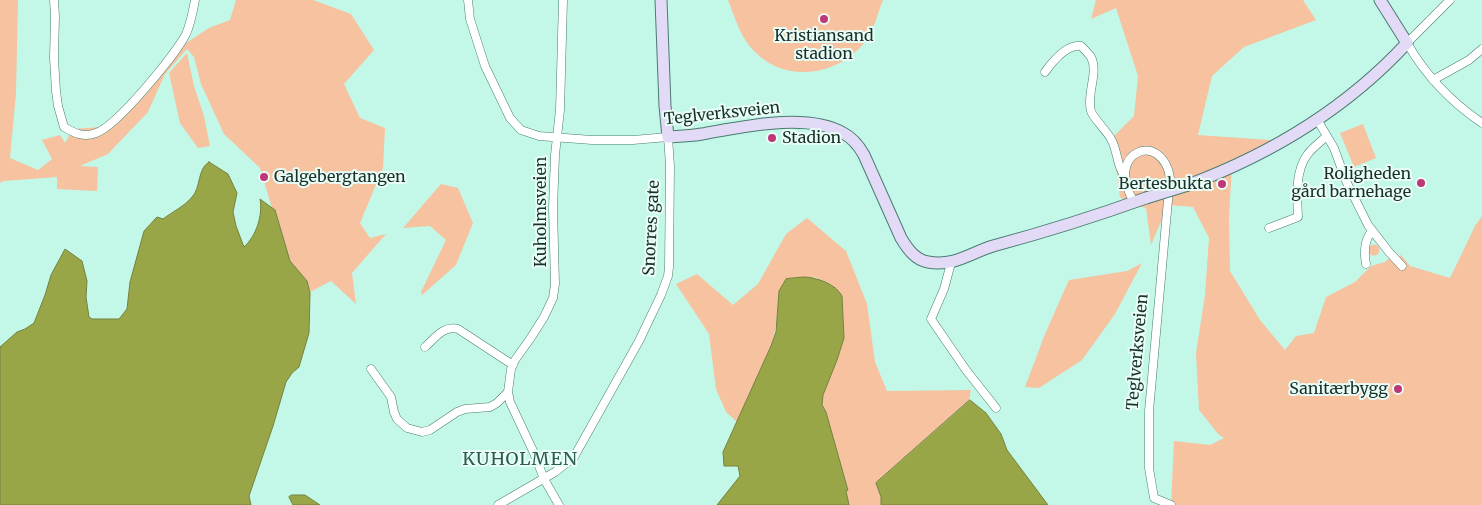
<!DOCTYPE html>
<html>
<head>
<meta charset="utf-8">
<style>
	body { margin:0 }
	canvas { display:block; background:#c3f8e9 }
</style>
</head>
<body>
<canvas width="1482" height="505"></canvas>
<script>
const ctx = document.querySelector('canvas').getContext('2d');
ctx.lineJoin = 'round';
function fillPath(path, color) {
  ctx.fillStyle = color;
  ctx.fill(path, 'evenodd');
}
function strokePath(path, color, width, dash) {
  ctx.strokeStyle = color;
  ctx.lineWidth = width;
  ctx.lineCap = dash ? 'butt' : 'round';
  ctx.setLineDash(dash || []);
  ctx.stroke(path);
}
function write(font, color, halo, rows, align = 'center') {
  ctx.font = font + ' Merriweather,serif';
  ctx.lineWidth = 4;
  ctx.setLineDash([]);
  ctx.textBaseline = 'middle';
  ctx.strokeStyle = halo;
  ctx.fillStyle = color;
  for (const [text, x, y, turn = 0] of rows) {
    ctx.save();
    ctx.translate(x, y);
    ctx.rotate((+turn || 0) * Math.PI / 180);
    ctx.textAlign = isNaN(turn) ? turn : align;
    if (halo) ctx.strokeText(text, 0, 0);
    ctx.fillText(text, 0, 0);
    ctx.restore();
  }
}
fillPath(new Path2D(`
	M0,0H18L16,93L10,158L38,170L52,159L42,140L60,135L65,143L73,129L101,127L144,87L183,45L209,28L230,20L236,0H313L351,14L374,50L344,84L360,118L385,128L383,168L360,223L370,238L386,234L352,273L356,304L331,281L310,292L307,281L290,261L275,210L272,208L260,168L224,134L201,84L194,57L187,49L165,74L148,112L108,154L80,166L98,167L97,191L57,189V177L3,181L0,183Z
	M728,0H883C878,12 873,33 865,42C838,76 785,84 754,51C740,37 735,17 728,0Z
	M1096,0H1303L1316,20L1244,47L1212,76L1198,135L1284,141L1232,166L1229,217L1230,271L1260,320L1285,350L1296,336L1314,333L1326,297L1355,282L1371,266L1385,262L1388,259H1395L1401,255L1410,266L1450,278L1475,226L1482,216V505H1171L1174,441L1210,445L1224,438L1219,435L1199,410L1196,353L1205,295L1209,238L1193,207L1168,205L1151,245L1146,208L1131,204L1120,197L1112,138L1134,116L1138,76L1116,8L1091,19Z
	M187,53L194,86L204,116L210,146L198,148L180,123L169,73Z
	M1363,124L1376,158L1354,167L1340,133Z
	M441,184L458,188L473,223L456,265L422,295L421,292L446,240L430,226L403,228Z
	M807,218L846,251L867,304L875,362L887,391L971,390L969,400L876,483L881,498V505H849L846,491L847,490V487L826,412L822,405L823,395L844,338L842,296L840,292L815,277L777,305C780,342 753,388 737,422L726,412L716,389L709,334L676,284L697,274L733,305L758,284L786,234Z
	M1368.5 250a5.5 5.5 0 1 1 11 0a5.5 5.5 0 1 1-11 0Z
	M1142,263L1115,314L1082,360L1039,388L1025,387L1045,334L1069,280L1127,271Z`), '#f6c29f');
const water = new Path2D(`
	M209,162L228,174L237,193L233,212L236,226L244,247C256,236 263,216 260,199L275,210L290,261L307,281L310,293L309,333L299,367L292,373L286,382L273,426L249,496L251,505H0V347L17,332L25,329L34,323L45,295L51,275L65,249L82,261L87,281L86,297L89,317L92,319H119L127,309L130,282L144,231L157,217L163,219C172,212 185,206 192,197C201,188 197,169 209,162Z
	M803,277C816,277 836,284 842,296L844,338L837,360L823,395L822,405L826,412L847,487L848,490L846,491L849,505H717L740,476L738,466H724L723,452L771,346L776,332L779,291L786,279Z
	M970,400L986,413L1001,434L1007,450L1048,505H881V497L876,483Z
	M292,495H305L320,505H293L289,497Z`);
fillPath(water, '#99a647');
strokePath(water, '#73823e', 1);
const street = new Path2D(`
	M54,0L55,16L54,58L56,91L58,106L64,127C74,133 84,138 96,133C117,126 176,54 186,34C191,23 193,11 195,0
	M468,0L470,19L485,66L510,118L521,130L539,136L592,140H633L668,137L670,166L669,267L668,276L661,295L639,341L574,457L555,472L498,505
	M1450,0L1407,43C1426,76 1451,102 1482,123
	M1045,72C1053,61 1067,44 1081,46C1084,49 1088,53 1091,57C1099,73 1086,94 1091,111C1093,118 1107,131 1111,139C1118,151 1116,164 1124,175
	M1433,80L1469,60L1482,49
	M1318,121L1334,148L1346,181L1368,225L1389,252L1402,266
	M1134,202C1103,150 1163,130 1170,178L1149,411V468L1154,498L1171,505
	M1269,228L1298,217C1297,197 1295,172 1307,155C1312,148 1320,142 1327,136
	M951,263L944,289L931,319L966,370L996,408
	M1366,264C1364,253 1364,240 1372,231
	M425,347C435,338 444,325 458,329L513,365
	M371,369L391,397L394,412L397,419L407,428L422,432L430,430L457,412L465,409L490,407L497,403L508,392
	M559,505L544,479L534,453L510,402L508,392L511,369L515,360L530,339L544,317L553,298L555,284L553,208L555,155L560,110L563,0`);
const secondary = new Path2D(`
	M661,0L665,106L668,137C679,136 691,136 702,134C742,127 807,112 843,133C853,138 859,146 864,155L901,238C907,248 915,260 928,262C954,267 970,253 993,246C1045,232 1096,216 1146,198
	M1188,185C1271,154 1346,109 1407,43L1380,0`);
strokePath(street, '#4a7c6f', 9);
strokePath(secondary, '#4a7c6f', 13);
strokePath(street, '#fff', 8);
strokePath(secondary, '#e2daf7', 11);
const secondaryBridge = new Path2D(`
	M1146,198L1188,185`);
strokePath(secondaryBridge, '#4a7c6f', 13, []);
strokePath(secondaryBridge, '#e2daf7', 11);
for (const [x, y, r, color] of [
	[824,19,5,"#be3776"],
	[772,138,5,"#be3776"],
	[264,177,5,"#be3776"],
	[1421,183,5,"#be3776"],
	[1222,184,5,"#be3776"],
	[1398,389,5,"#be3776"]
]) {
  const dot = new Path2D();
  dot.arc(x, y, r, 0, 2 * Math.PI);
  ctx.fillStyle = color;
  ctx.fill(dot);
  strokePath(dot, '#e9fef7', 2);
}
write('16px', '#1a2f2a', '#e9fef7', [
	["Kristiansand",824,36,"center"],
	["stadion",824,54,"center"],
	["Stadion",782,138,"left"],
	["Roligheden",1411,174],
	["gård barnehage",1411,192],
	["Galgebergtangen",274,177,"left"],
	["Bertesbukta",1212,184],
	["Sanitærbygg",1388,389]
], 'right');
write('16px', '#1a2f2a', '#e9fef7', [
	["Teglverksveien",722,114,-6],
	["Kuholmsveien",541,212,-90],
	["Snorres gate",652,228,-87],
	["Teglverksveien",1138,352,-85]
]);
ctx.letterSpacing = '1px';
write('18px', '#2a5c50', '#e9fef7', [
	["KUHOLMEN",520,460]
]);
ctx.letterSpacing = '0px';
</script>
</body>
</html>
